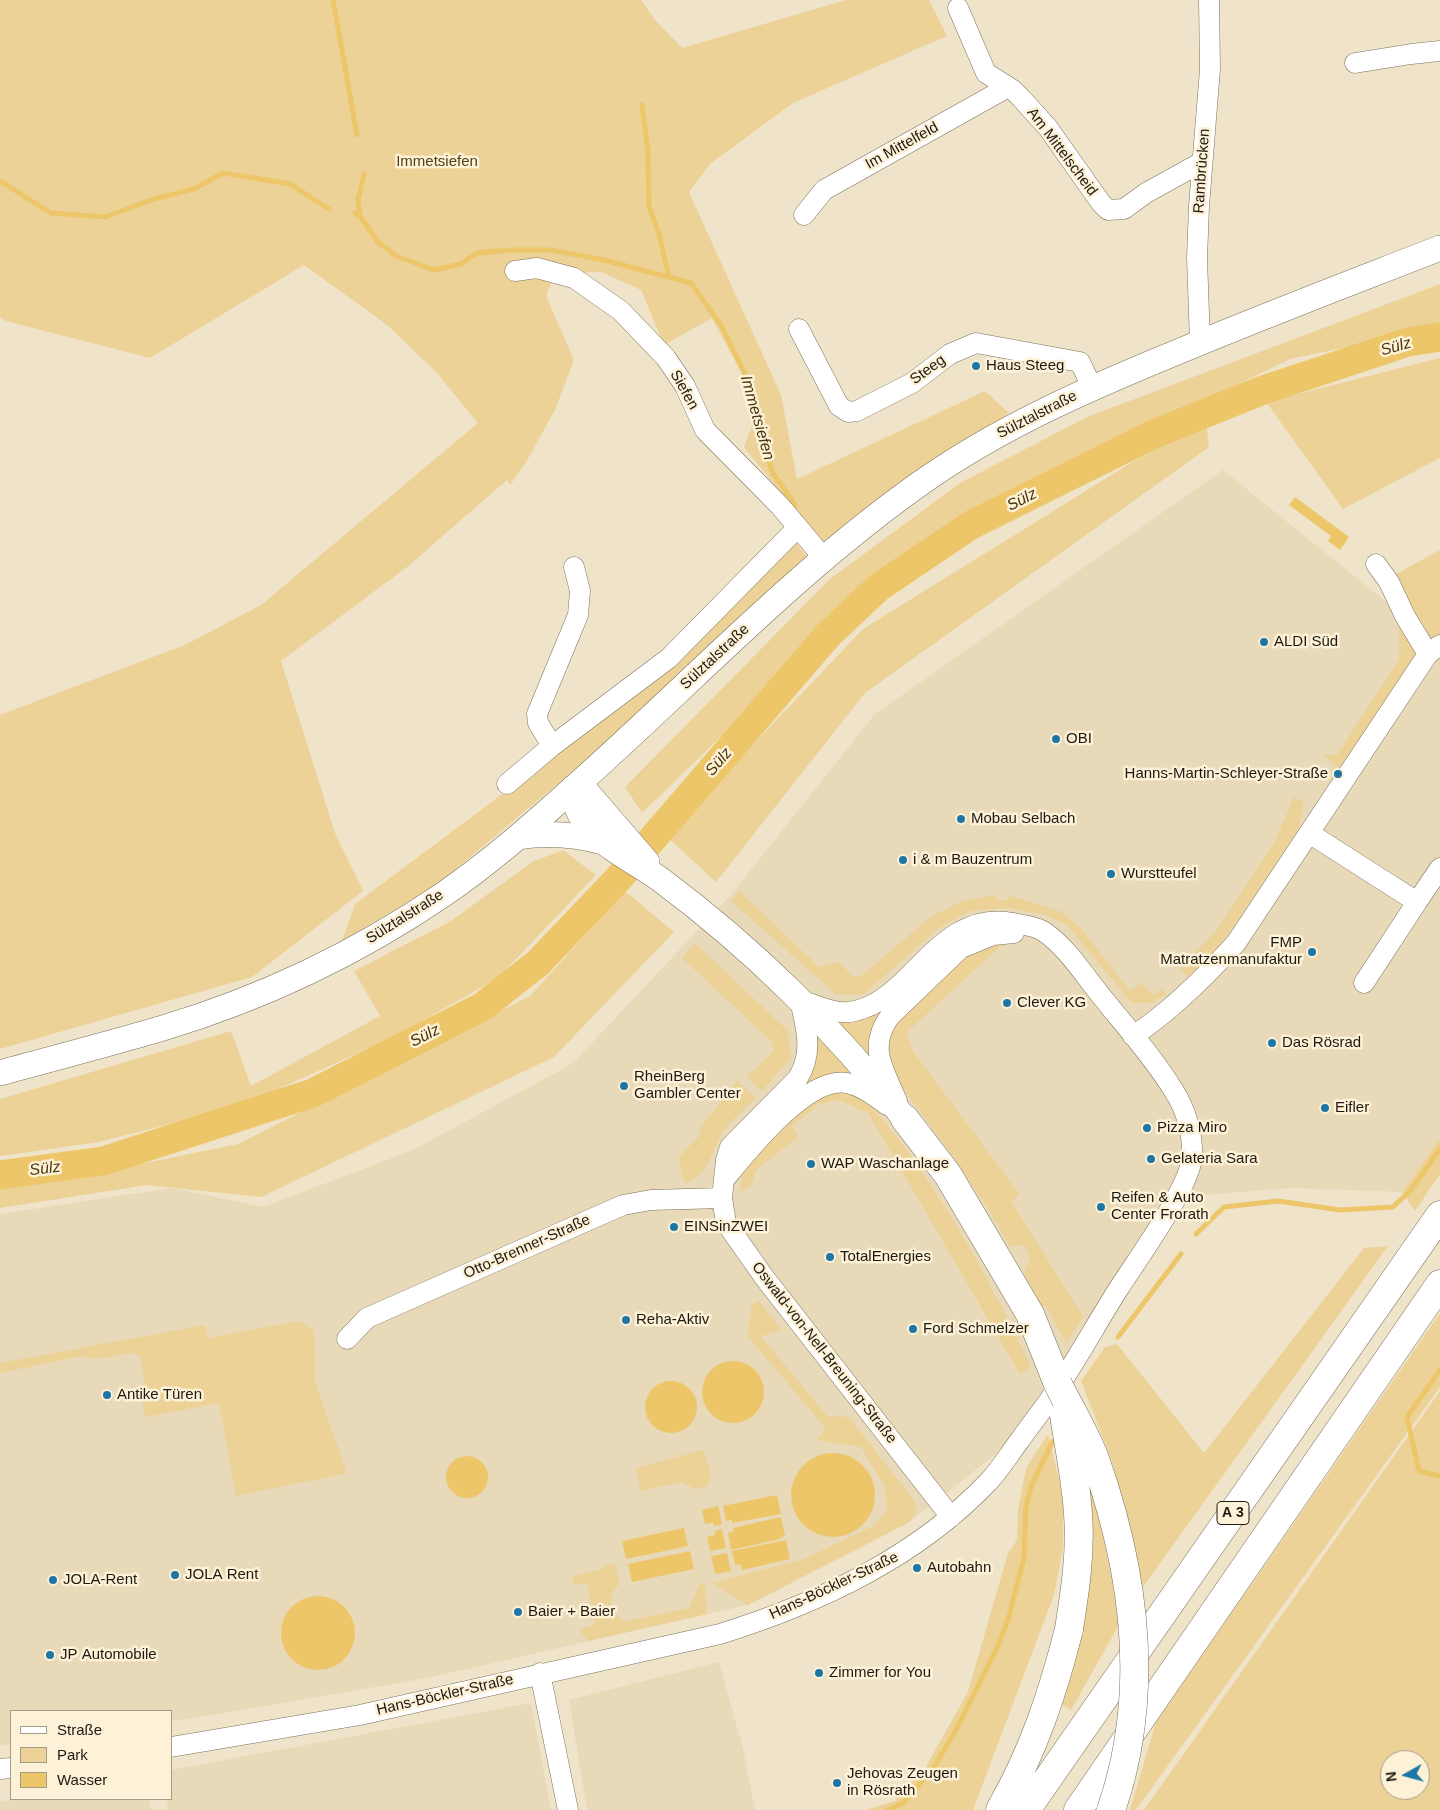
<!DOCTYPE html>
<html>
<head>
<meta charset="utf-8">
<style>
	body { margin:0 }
	#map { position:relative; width:1440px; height:1810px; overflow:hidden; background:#efe4ca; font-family:Arial,sans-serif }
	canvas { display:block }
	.legend { position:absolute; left:10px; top:1710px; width:162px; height:90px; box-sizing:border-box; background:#fdf1d7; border:1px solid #a49b88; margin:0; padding:6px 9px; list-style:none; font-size:15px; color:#1e1a11 }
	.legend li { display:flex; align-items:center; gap:10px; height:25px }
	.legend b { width:25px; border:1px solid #a49b88 }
	.north { position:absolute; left:1380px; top:1750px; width:50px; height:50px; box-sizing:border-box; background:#fdf1d7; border:1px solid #a49b88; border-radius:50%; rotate:263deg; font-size:14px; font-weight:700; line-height:20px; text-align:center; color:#1e1a11 }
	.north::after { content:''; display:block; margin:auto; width:18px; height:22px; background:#1d76a5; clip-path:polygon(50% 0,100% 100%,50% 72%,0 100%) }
</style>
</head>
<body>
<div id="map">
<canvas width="1440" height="1810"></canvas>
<ul class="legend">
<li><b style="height:6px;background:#fff"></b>Straße</li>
<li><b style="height:14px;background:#ecd296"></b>Park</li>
<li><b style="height:14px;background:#ecc669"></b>Wasser</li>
</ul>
<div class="north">N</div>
</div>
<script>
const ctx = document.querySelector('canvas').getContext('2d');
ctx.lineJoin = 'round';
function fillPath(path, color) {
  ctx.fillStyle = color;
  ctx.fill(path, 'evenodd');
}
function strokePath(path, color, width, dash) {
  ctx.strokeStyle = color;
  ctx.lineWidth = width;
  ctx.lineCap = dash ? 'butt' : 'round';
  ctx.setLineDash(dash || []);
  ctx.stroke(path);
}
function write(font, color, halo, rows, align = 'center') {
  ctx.font = font + ' Arial,sans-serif';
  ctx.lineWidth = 5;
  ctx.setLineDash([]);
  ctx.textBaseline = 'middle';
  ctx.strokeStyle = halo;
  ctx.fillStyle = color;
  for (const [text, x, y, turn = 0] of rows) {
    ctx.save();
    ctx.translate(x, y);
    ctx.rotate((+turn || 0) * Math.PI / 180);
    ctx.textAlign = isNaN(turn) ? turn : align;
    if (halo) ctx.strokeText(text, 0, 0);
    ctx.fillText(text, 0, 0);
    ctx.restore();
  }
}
fillPath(new Path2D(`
	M1223,470L1421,630L1440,655V1138L1402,1192L1291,1188L1167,1198L1039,1402L996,1454L908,1523L748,1605L427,1678L213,1715L171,1721V1711H11V1744L0,1745V1214L171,1188L263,1207L413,1150L561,1070L574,1062L730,896L875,714Z
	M719,1662L743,1749L755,1810H587L569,1700Z
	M531,1703L551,1810H168L167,1799H171V1770Z
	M21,1799H149L151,1810H0V1802Z`), '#e8d9b8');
fillPath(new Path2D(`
	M0,0H641L655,20L682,48L846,0H929L947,36L793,103L711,163L689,192L781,395L797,479L985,391L1009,413L823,542L796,512L744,447L754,421L750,389L712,318L664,345L641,290L601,272L555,273L546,296L574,360L555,410L525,464L510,485L507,480L407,567L281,661L335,833L363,891L252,977L0,1049V715L187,644L261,605L478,423L436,372L387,325L304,265L150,358L6,321L0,317Z
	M1440,284V328L1290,359L1132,436L955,533L816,645L642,813L625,787L830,579L960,483L1087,417Z
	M1440,358V458L1343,509L1266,402Z
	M1206,421L1209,447L865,693L716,882L666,836L863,629L1134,461Z
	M790,536L807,556L629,724L439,883L342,941L355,904L513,786Z
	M1440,550V655L1421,630L1396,574Z
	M1399,626L1415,636L1420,652L1339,769L1323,755H1337L1399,659Z
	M1294,797L1304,802L1299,828L1224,941L1189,978L1180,968L1217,930L1275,841Z
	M563,850L596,875L498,978L390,1039L240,1106L99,1142L0,1156V1099L231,1031L251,1086L380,1016L354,971L451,921L532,862Z
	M625,891L674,932L554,1057L261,1197L147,1185L0,1208V1188L155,1161L238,1144L530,996Z
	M739,891L819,967L839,962L853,977L861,976L932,916L962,901L996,895L998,900H1006L1011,896L1062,912L1083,931L1130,991L1142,983L1152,995L1162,989L1166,994L1152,1003H1132L1067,925L1046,915L1009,908L970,911L939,928L864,994L837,995L731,901Z
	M1007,940L906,1033L913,1051L1020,1195L1011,1201L1083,1317L1066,1344L1046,1306H1041L1024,1273L1030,1258L1024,1245L1010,1247L989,1210L952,1155L899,1083L884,1052L888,1029L962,955Z
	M695,943L788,1031L791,1058L762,1091L747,1077L774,1050L770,1040L682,958Z
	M882,1008L887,1012L874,1062L831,1018Z
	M811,1029L864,1084L839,1077L737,1145C755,1128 813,1082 816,1059C817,1049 814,1039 811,1029Z
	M737,1081L756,1098C747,1107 736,1116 728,1125C712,1144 711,1175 686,1183L682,1177L679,1157L701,1134L698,1131Z
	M838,1090L862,1095C933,1175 985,1270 1031,1367L1020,1374L868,1113L839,1100L819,1104L792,1126L798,1137L758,1168L750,1187L739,1192L742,1175L756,1153L810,1100Z
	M1440,1138V1174L1415,1211L1402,1192Z
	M1388,1246L1143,1587L1113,1464L1081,1381L1105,1347L1117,1344L1204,1453L1364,1248Z
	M759,1301L782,1330L761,1336L827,1416L849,1417L915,1502L917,1511L908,1523L748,1605L712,1583L804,1559L874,1526L887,1509L885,1487L861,1447L816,1440L826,1429L747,1335L752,1304Z
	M1440,1313V1387L1136,1810H1130L1156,1722Z
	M299,1321L314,1330L315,1382L347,1473L236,1496L219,1403L145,1417L142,1398L147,1394L140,1355C119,1350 105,1363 82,1356L0,1373V1363L205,1325L208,1338Z
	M1440,1391V1810H1144ZM1390,1760H1420V1790H1390Z
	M1048,1434L1063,1496V1547L1054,1595L973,1810H866L895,1801L916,1775L924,1770L968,1692L1008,1553L1017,1540L1018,1511L1026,1468Z
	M703,1450L711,1474L708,1486L696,1489L681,1482L641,1491L636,1468Z
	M1094,1487L1120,1623L1071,1710L1059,1703L1084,1491Z
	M615,1563L619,1584C606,1597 608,1615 626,1621L689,1608L700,1584L705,1583L707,1614L588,1641L579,1629L595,1625L587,1584H575L572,1581L574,1576L602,1569L606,1565Z`), '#ecd296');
fillPath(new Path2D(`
	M1295,497L1349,537L1340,550L1328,541L1331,536L1289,505Z
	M702 1392a31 31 0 1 1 62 0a31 31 0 1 1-62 0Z
	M645 1407a26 26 0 1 1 52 0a26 26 0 1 1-52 0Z
	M791 1495a42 42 0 1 1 84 0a42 42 0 1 1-84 0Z
	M446 1477a21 21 0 1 1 42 0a21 21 0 1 1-42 0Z
	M777,1495L781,1514L732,1523V1520L726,1521L723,1506Z
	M718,1506L722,1524L714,1526L713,1522L705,1524L702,1510Z
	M781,1517L785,1536L780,1537V1539L731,1550L728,1533L734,1531L733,1528Z
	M684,1528L688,1546L626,1559L622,1541Z
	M722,1529L726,1548L710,1551L707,1537L715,1535V1531Z
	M786,1540L790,1559L742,1570L740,1564L735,1565L732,1551Z
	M690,1551L694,1569L632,1582L628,1564Z
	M727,1553L731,1571L715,1574L711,1556Z
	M281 1633a37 37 0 1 1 74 0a37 37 0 1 1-74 0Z`), '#ecc669');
strokePath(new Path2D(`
	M333,0L357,135
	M642,105L648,151L649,206L659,234L669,277
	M0,181L51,213L105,217L154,199L194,189L223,173L290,184L329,209
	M355,213L360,216L378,242L396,256L434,270L461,264L477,253L510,250H551L604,260L691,283L722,327L744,372L765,451L773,473L795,505
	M360,216L358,200L364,174
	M1196,1234L1224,1207L1278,1201L1340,1210L1393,1207L1411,1190L1440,1149
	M1118,1337L1181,1254
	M1440,1370L1407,1417L1419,1471L1440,1476
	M888,1810L903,1803L934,1767L956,1730L996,1650L1008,1620L1024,1558L1026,1506L1032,1484L1053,1441`), '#ecc669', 5);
strokePath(new Path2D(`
	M0,1175L103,1161L313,1093L482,1007L538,963L617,880L828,635L879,587L971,525L1154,434L1263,390L1408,342L1440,337`), '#ecc669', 29);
const minor = new Path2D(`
	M958,8L986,73L1013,90L1022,99L1048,128L1101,203L1108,210L1124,209L1146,193L1202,162
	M1355,63L1411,54L1440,51
	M804,215L824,190L1008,87
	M515,271L537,268L574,278L621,311L666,358L685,386L705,430L780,506L823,557
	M799,329L839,406L848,412L857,411L912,383L950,354L976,343L1080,362L1092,387
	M1200,342L1197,258L1199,206L1210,69L1209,0
	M1376,564L1389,582L1405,616L1428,654
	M552,746L538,723L537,714L578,615L580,591L574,567
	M507,784L552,746L669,658L798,527
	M1309,833L1417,902L1364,983
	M1417,902L1440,868
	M800,1000C806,1028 814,1052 798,1078L730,1147L726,1160L722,1198L726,1223L764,1277L951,1517
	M1133,1036C1170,1012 1206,976 1236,943L1428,654L1440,645
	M897,1101C884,1070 867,1047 890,1016L961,948L993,935L1014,933
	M724,1180C747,1152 807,1075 847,1083C862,1086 874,1096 887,1105
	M347,1339L367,1318L623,1205L651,1200L722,1198
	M540,1673L568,1810
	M171,1747L360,1715L720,1634C819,1603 918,1557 990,1480C1001,1468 1010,1453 1020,1440C1032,1423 1045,1407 1057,1389C1079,1356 1098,1321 1119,1288C1137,1260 1190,1187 1192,1157C1193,1134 1186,1110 1174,1091C1154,1058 1126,1027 1102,997C1084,975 1067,947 1043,931C1035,926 1023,925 1013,923C938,909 914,998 855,1011C837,1016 816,1005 800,1000
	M0,1769L11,1768`);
const major = new Path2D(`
	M579,783L647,862
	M573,788C576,838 626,854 661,880C751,947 836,1030 905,1119
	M518,837C548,832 574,834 603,842
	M0,1073C54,1058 109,1044 163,1028C263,998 359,952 444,894C489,863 529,828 569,792C687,688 795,571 925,480C1004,425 1092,387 1180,351C1266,315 1353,282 1440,248`);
const highway = new Path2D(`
	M905,1119L948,1175L1030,1314L1058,1384
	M1000,1810C1033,1752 1053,1693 1069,1629
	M1026,1810L1440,1215
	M1078,1810L1440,1284`);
strokePath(minor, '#7c725a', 21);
strokePath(major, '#7c725a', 26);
strokePath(highway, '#7c725a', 29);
strokePath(minor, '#fff', 20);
strokePath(major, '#fff', 25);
strokePath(highway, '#fff', 28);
const highwayBridge = new Path2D(`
	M1058,1384C1070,1409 1086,1434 1095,1459C1135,1572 1151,1695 1111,1810
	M1064,1415C1069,1448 1076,1481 1078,1514C1081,1552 1075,1591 1069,1629`);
strokePath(highwayBridge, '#7c725a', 29, []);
strokePath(highwayBridge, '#fff', 28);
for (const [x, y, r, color] of [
	[976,366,5,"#1d76a5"],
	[1264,642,5,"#1d76a5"],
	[1056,739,5,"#1d76a5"],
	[1338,774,5,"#1d76a5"],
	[961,819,5,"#1d76a5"],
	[903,860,5,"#1d76a5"],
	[1111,874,5,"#1d76a5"],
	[1312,952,5,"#1d76a5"],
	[1007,1003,5,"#1d76a5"],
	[1272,1043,5,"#1d76a5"],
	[624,1086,5,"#1d76a5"],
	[1325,1108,5,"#1d76a5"],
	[1147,1128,5,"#1d76a5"],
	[1151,1159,5,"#1d76a5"],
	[811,1164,5,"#1d76a5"],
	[1101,1207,5,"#1d76a5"],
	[674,1227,5,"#1d76a5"],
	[830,1257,5,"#1d76a5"],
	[626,1320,5,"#1d76a5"],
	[913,1329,5,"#1d76a5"],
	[107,1395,5,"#1d76a5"],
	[917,1568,5,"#1d76a5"],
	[175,1575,5,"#1d76a5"],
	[53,1580,5,"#1d76a5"],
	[518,1612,5,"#1d76a5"],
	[50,1655,5,"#1d76a5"],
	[819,1673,5,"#1d76a5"],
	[837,1783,5,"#1d76a5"]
]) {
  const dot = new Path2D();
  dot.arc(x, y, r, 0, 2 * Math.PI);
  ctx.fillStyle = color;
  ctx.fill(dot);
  strokePath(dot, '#fdf1d7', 2);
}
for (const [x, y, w] of [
	[1233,1513,32]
]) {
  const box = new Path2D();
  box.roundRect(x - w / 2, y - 11.5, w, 23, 4);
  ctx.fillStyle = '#fdf1d7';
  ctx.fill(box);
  strokePath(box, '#1e1a11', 1);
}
write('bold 14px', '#1e1a11', null, [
	["A 3",1233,1513]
]);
write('15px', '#1e1a11', '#fdf1d7', [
	["Im Mittelfeld",902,146,-29],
	["Am Mittelscheid",1062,152,53],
	["Rambrücken",1202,171,-86],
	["Steeg",928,370,-36],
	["Siefen",684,390,61],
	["Sülztalstraße",1037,415,-27],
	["Sülztalstraße",715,657,-43],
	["Sülztalstraße",405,917,-32],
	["Otto-Brenner-Straße",527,1247,-24],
	["Oswald-von-Nell-Breuning-Straße",824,1353,52],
	["Hans-Böckler-Straße",834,1586,-25],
	["Hans-Böckler-Straße",445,1695,-13]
]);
write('15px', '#514119', '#fdf1d7', [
	["Immetsiefen",437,162]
]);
write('15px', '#1e1a11', '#fdf1d7', [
	["Haus Steeg",986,366],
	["ALDI Süd",1274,642],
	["OBI",1066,739],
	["Hanns-Martin-Schleyer-Straße",1328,774,"right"],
	["Mobau Selbach",971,819],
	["i & m Bauzentrum",913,860],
	["Wurstteufel",1121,874],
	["FMP",1302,943,"right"],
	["Matratzenmanufaktur",1302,960,"right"],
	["Clever KG",1017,1003],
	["Das Rösrad",1282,1043],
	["RheinBerg",634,1077],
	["Gambler Center",634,1094],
	["Eifler",1335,1108],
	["Pizza Miro",1157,1128],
	["Gelateria Sara",1161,1159],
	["WAP Waschanlage",821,1164],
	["Reifen & Auto",1111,1198],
	["Center Frorath",1111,1215],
	["EINSinZWEI",684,1227],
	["TotalEnergies",840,1257],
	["Reha-Aktiv",636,1320],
	["Ford Schmelzer",923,1329],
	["Antike Türen",117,1395],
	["Autobahn",927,1568],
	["JOLA Rent",185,1575],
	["JOLA-Rent",63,1580],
	["Baier + Baier",528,1612],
	["JP Automobile",60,1655],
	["Zimmer for You",829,1673],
	["Jehovas Zeugen",847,1774],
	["in Rösrath",847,1791]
], 'left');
write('italic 16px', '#47370e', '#fdf1d7', [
	["Sülz",1396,347,-16],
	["Immetsiefen",757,418,74],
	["Sülz",1022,500,-27],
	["Sülz",719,762,-49],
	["Sülz",425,1036,-27],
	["Sülz",45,1169,-7]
]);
</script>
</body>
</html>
